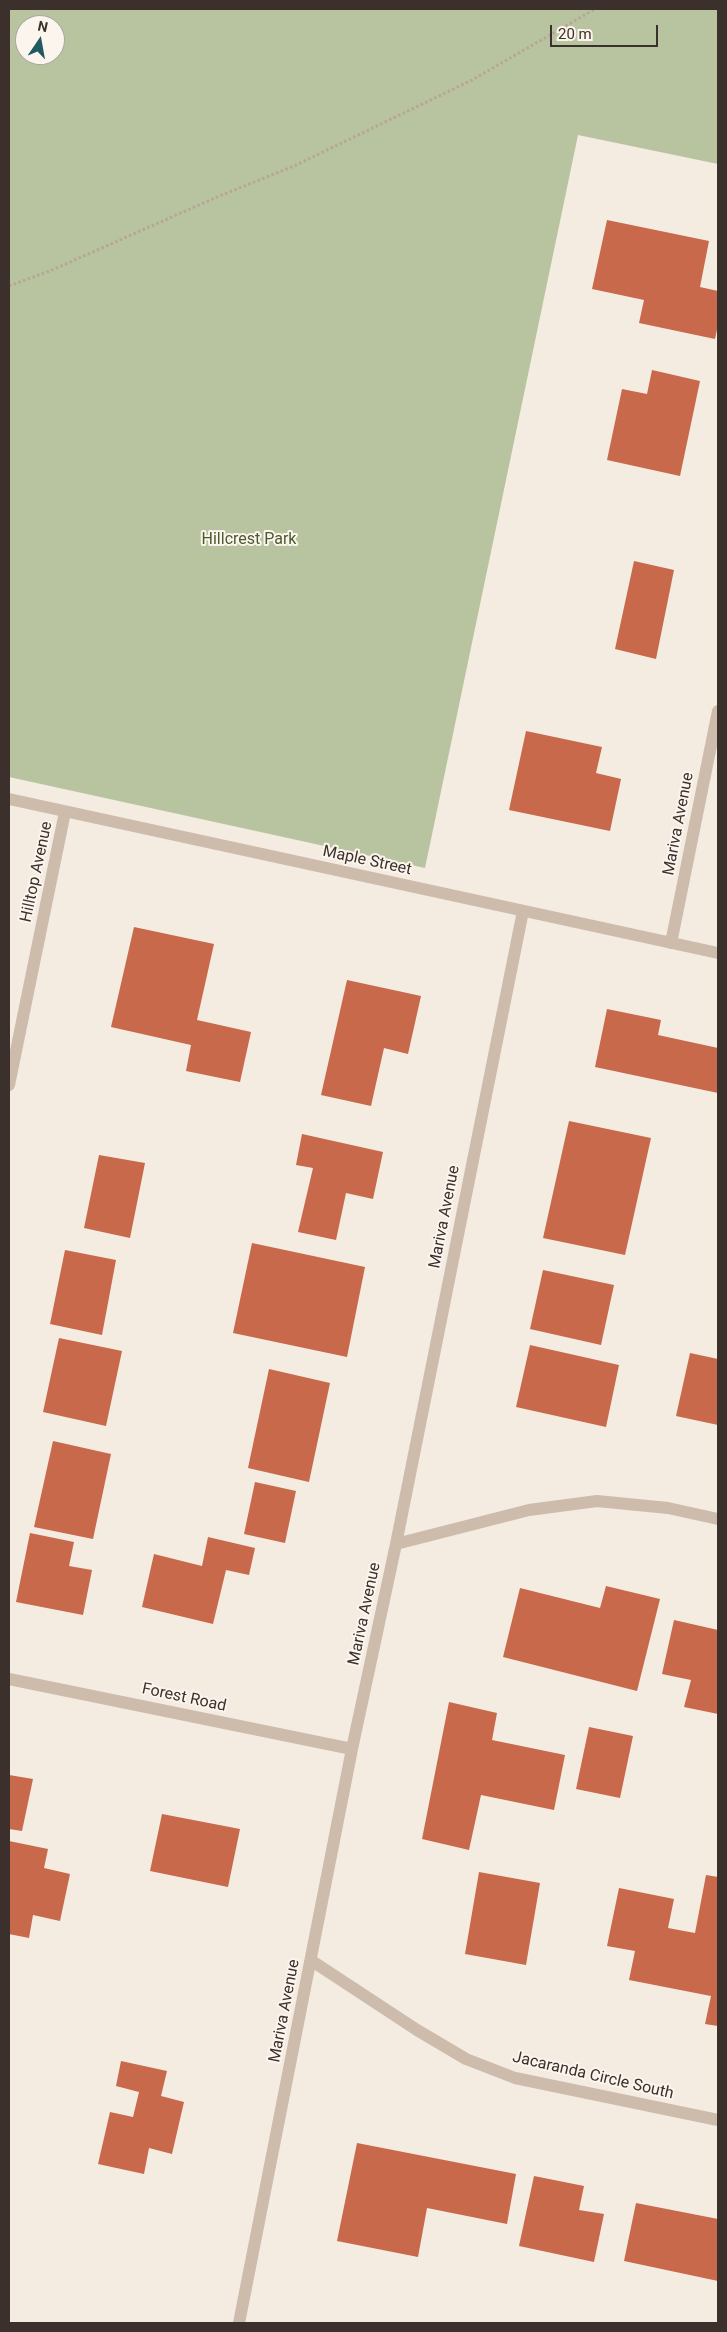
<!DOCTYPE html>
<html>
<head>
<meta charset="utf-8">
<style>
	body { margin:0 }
	#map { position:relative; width:727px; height:2332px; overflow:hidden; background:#f4ebe1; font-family:Roboto,sans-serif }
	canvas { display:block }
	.frame { position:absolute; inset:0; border:10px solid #3b302b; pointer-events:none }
	.north { position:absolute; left:15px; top:15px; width:50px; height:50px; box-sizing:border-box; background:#fbf5ee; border:1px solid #aea6a0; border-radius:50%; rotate:12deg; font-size:14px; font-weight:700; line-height:20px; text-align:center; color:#3b302b }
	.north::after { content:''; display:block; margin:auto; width:18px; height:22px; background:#1f5a5e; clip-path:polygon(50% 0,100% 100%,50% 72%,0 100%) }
	.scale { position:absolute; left:550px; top:25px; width:108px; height:22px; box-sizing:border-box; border:2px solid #3b302b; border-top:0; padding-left:6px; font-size:15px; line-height:18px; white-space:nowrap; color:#3b302b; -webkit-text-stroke:4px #fbf5ee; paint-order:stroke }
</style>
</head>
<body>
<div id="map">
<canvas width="727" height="2332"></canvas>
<div class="frame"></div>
<div class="north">N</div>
<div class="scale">20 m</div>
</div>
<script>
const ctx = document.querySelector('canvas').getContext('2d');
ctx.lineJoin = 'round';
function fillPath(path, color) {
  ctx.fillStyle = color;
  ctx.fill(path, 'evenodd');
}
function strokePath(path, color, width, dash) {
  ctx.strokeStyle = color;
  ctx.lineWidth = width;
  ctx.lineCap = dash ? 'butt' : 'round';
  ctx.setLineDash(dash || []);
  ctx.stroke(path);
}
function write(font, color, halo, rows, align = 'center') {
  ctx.font = font + ' Roboto,sans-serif';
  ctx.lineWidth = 4;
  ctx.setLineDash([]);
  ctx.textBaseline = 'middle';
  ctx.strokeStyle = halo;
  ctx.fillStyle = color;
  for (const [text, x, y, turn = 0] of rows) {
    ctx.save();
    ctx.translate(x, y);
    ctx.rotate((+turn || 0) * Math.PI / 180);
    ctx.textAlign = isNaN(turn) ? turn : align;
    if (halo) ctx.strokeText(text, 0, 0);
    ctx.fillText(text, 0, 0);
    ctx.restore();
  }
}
fillPath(new Path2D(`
	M9,9H718V164L578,135L425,868L9,777ZM25,25H55V55H25Z`), '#b8c4a0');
fillPath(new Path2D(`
	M607,220L709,241L700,287L718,291V325L715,339L639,323L644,300L592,289Z
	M652,370L700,381L680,476L607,460L622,389L647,394Z
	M634,561L674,570L656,659L615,649Z
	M526,731L602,747L596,773L621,779L610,831L509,810Z
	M134,927L214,944L197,1020L251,1032L240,1082L186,1071L191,1045L111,1027Z
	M347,980L421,996L408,1054L384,1048L371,1106L321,1095Z
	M607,1009L661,1020L658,1035L718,1048V1093L595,1067Z
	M569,1121L651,1138L625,1255L543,1238Z
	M302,1134L383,1152L373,1199L346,1193L336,1240L298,1232L313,1168L296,1165Z
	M99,1155L145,1163L130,1238L84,1228Z
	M252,1243L365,1267L347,1357L233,1333Z
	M65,1250L116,1260L102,1335L50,1324Z
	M543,1270L614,1285L601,1345L530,1329Z
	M59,1338L122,1351L106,1426L43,1412Z
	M530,1345L619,1365L606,1427L516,1407Z
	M690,1353L718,1359V1425L676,1416Z
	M269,1369L330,1383L309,1482L248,1468Z
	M53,1441L111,1454L93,1539L34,1527Z
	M255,1482L296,1491L285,1543L244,1534Z
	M30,1533L74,1542L69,1566L92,1570L83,1615L16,1602Z
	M208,1537L255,1548L249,1575L226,1570L213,1624L142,1607L154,1554L202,1566Z
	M606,1586L660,1599L637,1691L503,1657L520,1588L600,1608Z
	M674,1620L718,1630V1714L684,1707L691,1680L662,1674Z
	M449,1702L497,1713L492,1740L565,1755L554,1810L481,1795L469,1850L422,1839Z
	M589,1727L633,1736L620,1798L576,1789Z
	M9,1775L33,1779L22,1831L9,1829Z
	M162,1814L240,1829L228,1887L150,1871Z
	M9,1841L48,1849L44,1868L70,1874L60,1921L33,1915L29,1938L9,1934Z
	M479,1872L540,1883L526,1965L465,1954Z
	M706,1875L718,1877V2026L705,2024L711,1996L629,1980L635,1951L607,1946L619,1888L674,1899L668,1928L695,1933Z
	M121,2061L167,2071L161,2096L184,2102L172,2154L149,2148L144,2174L98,2164L110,2112L133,2117L139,2092L116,2086Z
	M357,2143L516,2174L507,2224L427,2208L418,2257L337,2241Z
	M534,2176L584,2186L579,2210L604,2214L594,2262L519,2246Z
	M636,2203L718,2219V2281L624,2261Z`), '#c8694b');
strokePath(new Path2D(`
	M9,286L52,270L217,197L294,166L472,80L595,9`), '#b9a596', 3, [2.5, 2.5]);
strokePath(new Path2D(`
	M9,799L718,953
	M671,943L718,711
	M9,1085L65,812
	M396,1544L529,1510L597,1501L668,1508L718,1519
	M9,1679L352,1749
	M312,1961L417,2030L466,2059L515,2078L718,2120
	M239,2323L352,1749L396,1544L523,911`), '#cdbbac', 12);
write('16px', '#4a5a2e', '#fbf5ee', [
	["Hillcrest Park",249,540]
]);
write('16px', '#3b302b', '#fbf5ee', [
	["Mariva Avenue",679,824,-79],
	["Maple Street",367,861,12],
	["Hilltop Avenue",37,872,-78],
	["Mariva Avenue",445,1217,-79],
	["Mariva Avenue",365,1614,-78],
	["Forest Road",184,1698,12],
	["Mariva Avenue",285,2011,-79],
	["Jacaranda Circle South",593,2076,13]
]);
</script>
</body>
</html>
